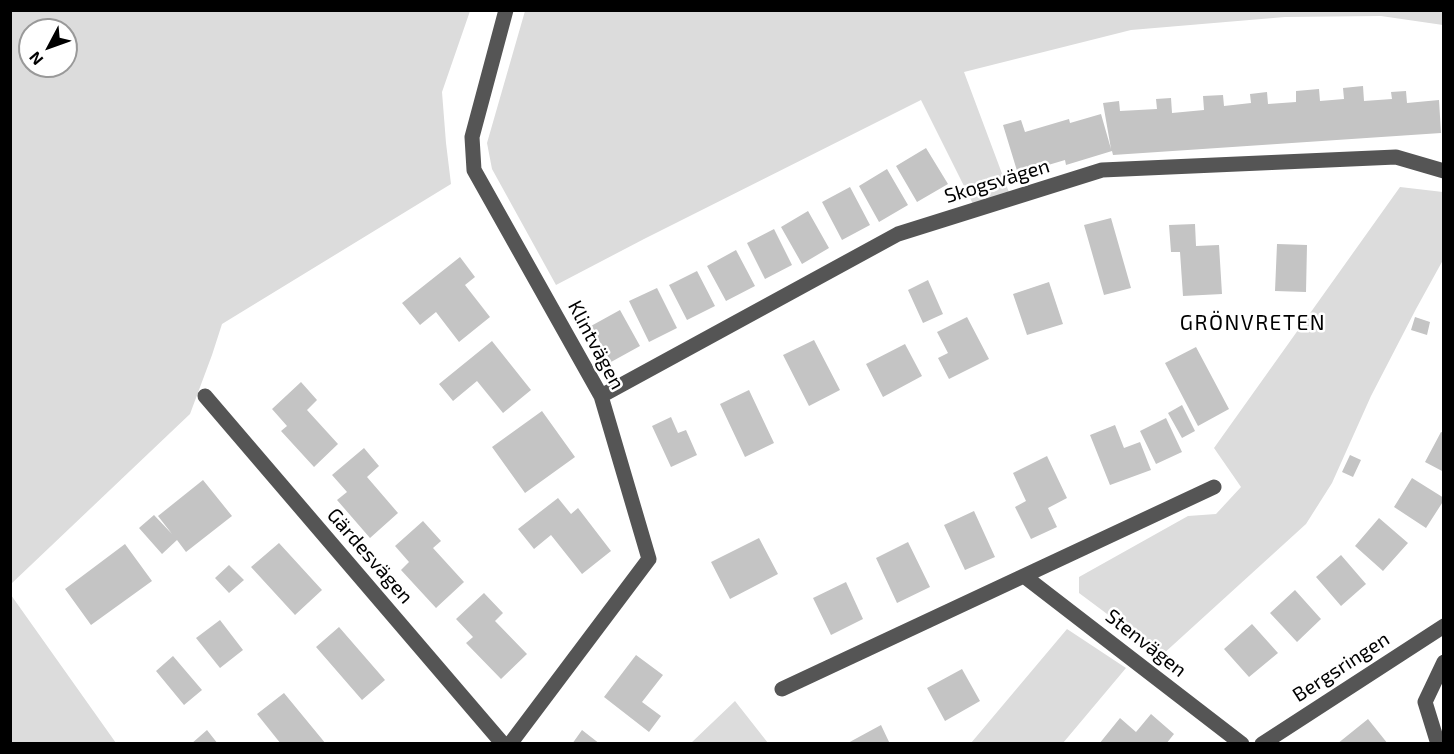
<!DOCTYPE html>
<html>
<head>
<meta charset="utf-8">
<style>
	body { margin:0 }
	#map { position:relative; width:1454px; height:754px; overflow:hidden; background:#fff; font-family:"Exo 2",sans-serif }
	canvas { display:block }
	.frame { position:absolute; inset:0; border:12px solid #000; pointer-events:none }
	.north { position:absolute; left:18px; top:18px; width:60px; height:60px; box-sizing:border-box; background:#fff; border:2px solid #999; border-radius:50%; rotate:229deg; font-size:16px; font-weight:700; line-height:24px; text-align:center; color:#000 }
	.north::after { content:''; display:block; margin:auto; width:21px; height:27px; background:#000; clip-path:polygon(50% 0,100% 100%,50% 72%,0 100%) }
</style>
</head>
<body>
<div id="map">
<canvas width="1454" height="754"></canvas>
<div class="frame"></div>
<div class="north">N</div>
</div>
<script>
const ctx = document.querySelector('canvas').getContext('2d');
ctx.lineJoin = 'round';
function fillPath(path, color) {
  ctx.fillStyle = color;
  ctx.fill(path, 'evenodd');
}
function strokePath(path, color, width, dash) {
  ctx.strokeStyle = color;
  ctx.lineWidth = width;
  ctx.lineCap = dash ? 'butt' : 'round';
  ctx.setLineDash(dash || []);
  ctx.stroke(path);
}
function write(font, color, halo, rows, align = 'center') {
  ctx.font = font + ' "Exo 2",sans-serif';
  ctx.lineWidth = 5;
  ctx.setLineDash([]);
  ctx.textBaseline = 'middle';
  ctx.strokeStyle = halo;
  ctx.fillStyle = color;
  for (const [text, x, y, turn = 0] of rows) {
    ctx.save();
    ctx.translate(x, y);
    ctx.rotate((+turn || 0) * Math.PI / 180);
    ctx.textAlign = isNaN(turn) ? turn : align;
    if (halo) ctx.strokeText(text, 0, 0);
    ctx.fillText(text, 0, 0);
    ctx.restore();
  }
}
fillPath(new Path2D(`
	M11,10L470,11L442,92L446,143L451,184L222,324L212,355L190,414L11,584L10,58L12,56L10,41ZM30,30H66V66H30Z
	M525,11H1443V25L1381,16L1285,17L1131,30L964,72L1010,195L973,204L921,100L644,239L556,285L492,169L487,143Z
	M1400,187L1443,192V260L1416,309L1371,396L1332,483L1306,524L1162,655L1079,593V577L1188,516L1216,514L1241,487L1214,448Z
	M10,595H11L116,743H11Z
	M1067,629L1126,668L1063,743H971Z
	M735,701L768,743H691Z`), '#dcdcdc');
fillPath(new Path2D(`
	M1363,86L1364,101L1392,99L1391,92L1406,91L1407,103L1439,100L1441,133L1113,155L1112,151L1066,165L1065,160L1018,174L1003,125L1021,120L1025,132L1069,119L1070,123L1101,114L1111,149L1103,103L1119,101L1120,111L1157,109L1156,99L1171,98L1172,113L1204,110L1203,96L1223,95L1224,106L1251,103L1250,94L1267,92L1268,104L1296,102V91L1319,89L1320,101L1344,99L1343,88Z
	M926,148L948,184L917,202L896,166Z
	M887,169L908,205L879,222L859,186Z
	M850,187L870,225L842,240L822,202Z
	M808,211L829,248L802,264L781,227Z
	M1111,218L1131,288L1104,295L1084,225Z
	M1195,224L1196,246L1219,245L1222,294L1183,296L1180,252H1171L1169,225Z
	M774,229L792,265L765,279L747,243Z
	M1277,244L1307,245L1306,292L1275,291Z
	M736,250L755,286L726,301L707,266Z
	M460,257L475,277L465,285L490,317L459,342L436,312L420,325L402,303Z
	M697,271L715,306L687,320L669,285Z
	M928,280L943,314L923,323L908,290Z
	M1049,282L1063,324L1027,335L1013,294Z
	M657,288L677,328L649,342L629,301Z
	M620,310L640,346L611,362L591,326Z
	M967,317L989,359L949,379L938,358L948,353L937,332Z
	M1415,317L1430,322L1427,335L1411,330Z
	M814,340L840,390L809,406L783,355Z
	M492,341L531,390L503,413L477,381L453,401L439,384Z
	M905,344L922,376L883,397L866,364Z
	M1196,347L1229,409L1198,426L1165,363Z
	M301,382L317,400L307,410L338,444L314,467L281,431L287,426L272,409Z
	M749,390L774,443L745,457L720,404Z
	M1182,405L1195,431L1182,438L1168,413Z
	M542,411L575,457L525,493L492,447Z
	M671,417L678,433L686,430L697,455L671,467L652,426Z
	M1166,418L1182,452L1156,464L1140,431Z
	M1115,425L1124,448L1140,442L1151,470L1110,485L1090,435Z
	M1441,432L1444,433V472L1425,462Z
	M364,448L379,466L367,477L398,513L370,538L337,500L347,492L332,475Z
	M1350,455L1361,460L1353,477L1342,472Z
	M1047,456L1067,498L1048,508L1057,527L1031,539L1015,507L1026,501L1013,473Z
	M1412,478L1444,498V500L1426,528L1394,507Z
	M203,480L232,516L186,552L177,540L162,554L139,528L154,515L172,534L158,516Z
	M558,498L571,514L578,508L611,551L582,574L551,535L534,549L518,529Z
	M974,511L995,557L965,570L944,525Z
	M1379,518L1408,543L1383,571L1355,546Z
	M423,521L441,541L433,548L464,582L436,608L401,570L409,562L395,546Z
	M759,538L778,574L730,599L711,562Z
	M908,542L930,587L897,603L876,558Z
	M279,543L322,590L295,615L251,567Z
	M125,544L152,581L91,625L65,589Z
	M1341,555L1366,584L1341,606L1316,577Z
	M229,565L244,580L229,593L215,578Z
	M846,582L863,619L831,635L813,598Z
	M1295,590L1321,619L1297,642L1270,613Z
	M484,593L503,613L495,621L527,654L501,679L466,643L473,637L456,619Z
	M220,620L243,650L220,668L196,638Z
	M1252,624L1278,653L1249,677L1224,649Z
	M339,627L385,680L362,700L316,647Z
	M636,655L663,675L642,702L661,716L649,732L604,697Z
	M173,656L202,690L184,705L156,671Z
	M962,669L980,701L945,721L927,688Z
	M284,693L326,744H281L257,714Z
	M1151,714L1174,734L1166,744H1099L1120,718L1136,732Z
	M1368,719L1388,744H1337Z
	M881,725L890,744H846Z
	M207,730L218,744H191Z
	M582,730L600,744H572Z`), '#c4c4c4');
strokePath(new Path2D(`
	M506,10L472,137L474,170L601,396L649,559L510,744
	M205,396L503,744
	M601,396L898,234L1102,170L1396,157L1444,171
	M1024,576L1242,744
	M782,689L1214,487
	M1262,744L1444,626
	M1438,744L1425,702L1444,662`), '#555', 15);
write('20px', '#000', '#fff', [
	["Skogsvägen",997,181,-17],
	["Klintvägen",596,345,62],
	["Gärdesvägen",370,556,49],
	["Stenvägen",1146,643,38],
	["Bergsringen",1341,667,-33]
]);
ctx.letterSpacing = '1.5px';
write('21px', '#000', '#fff', [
	["GRÖNVRETEN",1253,323]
]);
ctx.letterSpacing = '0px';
</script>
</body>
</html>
